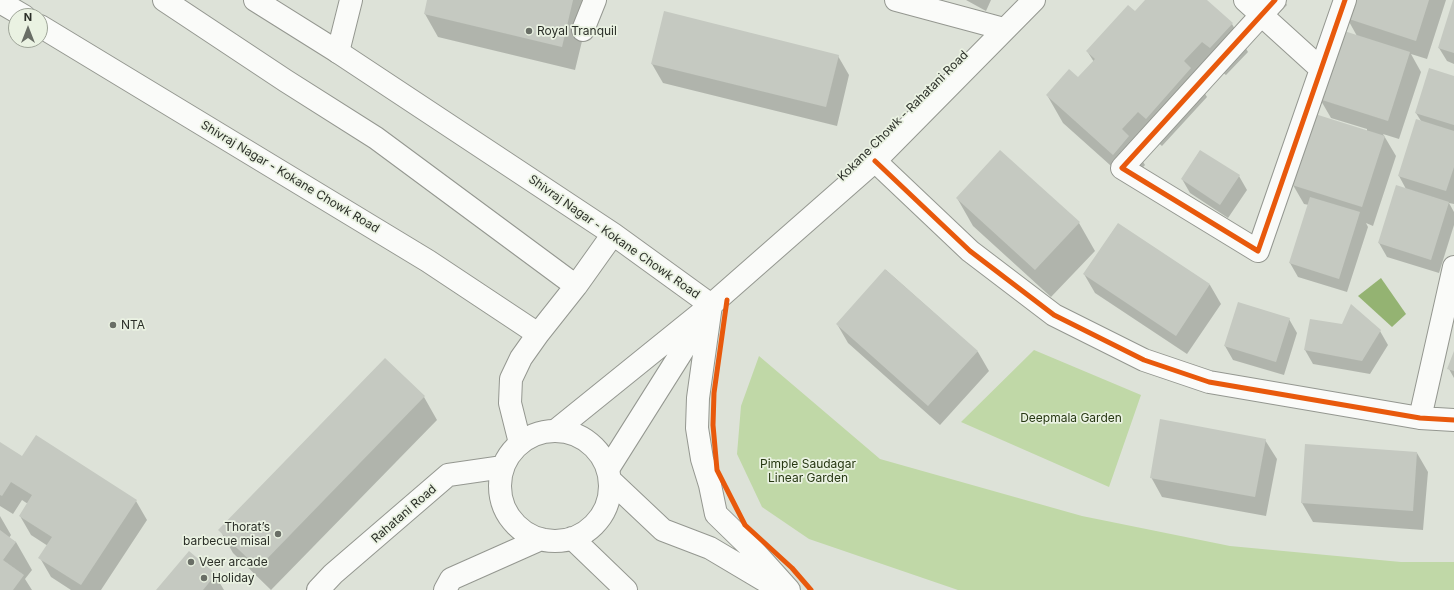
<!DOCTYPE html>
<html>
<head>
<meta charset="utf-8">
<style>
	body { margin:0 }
	#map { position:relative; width:1454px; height:590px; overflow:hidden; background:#dde2d8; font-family:Inter,sans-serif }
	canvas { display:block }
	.north { position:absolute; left:8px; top:8px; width:40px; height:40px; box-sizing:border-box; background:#eaf2e2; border:1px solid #9ea498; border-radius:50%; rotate:0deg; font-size:11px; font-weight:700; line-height:16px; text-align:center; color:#2b2f28 }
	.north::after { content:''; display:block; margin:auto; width:14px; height:18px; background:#696e66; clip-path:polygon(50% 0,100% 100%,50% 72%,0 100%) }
</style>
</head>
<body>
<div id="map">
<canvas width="1454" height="590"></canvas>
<div class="north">N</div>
</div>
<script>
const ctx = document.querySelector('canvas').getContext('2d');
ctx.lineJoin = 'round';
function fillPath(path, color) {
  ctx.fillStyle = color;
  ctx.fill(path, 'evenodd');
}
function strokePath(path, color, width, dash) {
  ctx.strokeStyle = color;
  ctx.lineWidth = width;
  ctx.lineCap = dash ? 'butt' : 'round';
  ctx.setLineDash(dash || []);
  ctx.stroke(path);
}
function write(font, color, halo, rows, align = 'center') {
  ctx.font = font + ' Inter,sans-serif';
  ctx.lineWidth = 3.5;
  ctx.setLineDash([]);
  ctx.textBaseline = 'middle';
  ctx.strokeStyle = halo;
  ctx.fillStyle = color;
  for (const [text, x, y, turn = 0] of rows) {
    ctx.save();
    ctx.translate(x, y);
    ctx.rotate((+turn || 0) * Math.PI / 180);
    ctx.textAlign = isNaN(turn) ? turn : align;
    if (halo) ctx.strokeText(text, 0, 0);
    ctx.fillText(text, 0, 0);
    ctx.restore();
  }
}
fillPath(new Path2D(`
	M1034,350L1141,395L1109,487L961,422Z
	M759,356L880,459L1082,516L1230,546L1401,562H1454V590H958L809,539L762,507L737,454L741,406Z`), '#c0d8a7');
fillPath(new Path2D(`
	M1381,278L1406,314L1392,327L1358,296Z`), '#94b372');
fillPath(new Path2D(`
	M428,0H592L575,70L438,37L425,14Z
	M966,0H991L986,11Z
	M1146,0H1205L1232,24L1248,52L1226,75L1218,69L1201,87L1207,97L1162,146L1154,139L1139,155L1145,165L1129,182L1063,123L1047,95L1078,79L1094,62L1087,51L1135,12Z
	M1284,0L1287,5L1270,23Z
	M1353,0H1446L1427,59L1411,54L1421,72L1399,139L1383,134L1396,156L1373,226L1366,223L1368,227L1347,292L1298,277L1290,263L1309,205L1304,204L1293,185L1367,131V129L1331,118L1320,99L1357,36L1347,18Z
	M1454,1V64L1447,61L1439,48Z
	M838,56L849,75L837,126L663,83L652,64Z
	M1454,77V204L1449,203L1454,212V225L1439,273L1387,257L1379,243L1406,189L1399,176L1421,121L1416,113Z
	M1200,151L1239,176L1247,190L1228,218L1190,193L1182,179Z
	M957,198L1079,223L1095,251L1051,297L973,226Z
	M1118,224L1210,285L1221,304L1187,354L1095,293L1084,274Z
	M886,270L978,352L989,371L940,425L848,343L837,324Z
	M1289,319L1297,333L1284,375L1233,360L1225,346Z
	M1311,320L1380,331L1388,345L1370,374L1313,364L1305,350Z
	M1454,353V378L1449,369Z
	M385,359L424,397L437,420L271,590L233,553L220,530Z
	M1265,440L1277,459L1266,516L1162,497L1151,477Z
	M0,443L22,458L136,501L147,520L101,590H71L51,577L40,558L48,546L31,535L20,516L28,504L22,500L13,514L0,506Z
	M1417,453L1428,472L1423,530L1313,522L1302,503Z
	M0,516L11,535L9,538L16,542L32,570L25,579L32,590H0Z
	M215,575L224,590H157Z`), '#0003');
fillPath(new Path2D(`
	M427,0H573L562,47L424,14Z
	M1145,0H1207L1233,23L1210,48L1202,42L1184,61L1191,68L1146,119L1138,112L1122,129L1129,136L1113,155L1046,95L1069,69L1078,77L1095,59L1086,51L1128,5L1135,11Z
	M1352,0H1429L1416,41L1346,18Z
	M1453,0H1454V53L1438,48Z
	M664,11L839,55L826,107L651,64Z
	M1341,30L1410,52L1388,121L1319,99Z
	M1429,68L1454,76V125L1415,113Z
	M1315,114L1385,136L1362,207L1292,185Z
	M1416,119L1454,131V167L1446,191L1398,176Z
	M1000,150L1080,222L1035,270L956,198Z
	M1200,150L1240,175L1220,205L1181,179Z
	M1396,185L1449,202L1431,260L1378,243Z
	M1310,197L1360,212L1339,279L1289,263Z
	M1118,223L1210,284L1176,336L1083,274Z
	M885,269L978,351L928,406L836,324Z
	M1238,302L1290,318L1276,362L1224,346Z
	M1351,304L1381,330L1362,361L1304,350L1310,319L1342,324Z
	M1454,351V371L1447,369Z
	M385,358L425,396L258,568L218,530Z
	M1160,419L1266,439L1255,497L1150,478Z
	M36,435L137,500L81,585L38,558L52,537L19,516L32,495L11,482L2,496L0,495V442L22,456Z
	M1305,444L1417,452L1413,511L1301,503Z
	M0,530L16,542L3,560L24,575L13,590H0Z
	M189,551L216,574L203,590H156Z`), '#c5c9c1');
const minor = new Path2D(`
	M896,0L1004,29
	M1245,0L1321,69
	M1275,0L1122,168L1258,251L1345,0
	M583,30L595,0
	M338,52L351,0
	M875,161L970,251L1054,315L1144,360L1209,382L1420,418L1454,420
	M1420,418L1454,267`);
const tertiary = new Path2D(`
	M164,0L286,81L376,138L576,286
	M255,0L338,52L613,234L711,305
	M0,2L24,16
	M40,26L428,261L538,334
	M555,431L711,305L875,161L1034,0
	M520,443L510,403L511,379L521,358L538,334L576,286L613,234
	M608,469L702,320`);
const primary = new Path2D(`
	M711,305L698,398L697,428L702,459L710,485L716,514L753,550L789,590
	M500 486a55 55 0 1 1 110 0a55 55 0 1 1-110 0Z
	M610,480L663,530L710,548L779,589
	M572,538L626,590
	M318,590L333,574L448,475L503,467
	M445,590L451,579L541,539`);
strokePath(minor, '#949790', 24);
strokePath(tertiary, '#949790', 24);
strokePath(primary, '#949790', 24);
strokePath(minor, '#fafbf9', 22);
strokePath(tertiary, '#fafbf9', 22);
strokePath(primary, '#fafbf9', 22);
strokePath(new Path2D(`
	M1275,0L1122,168L1258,251L1345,0
	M875,161L970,251L1054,315L1144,360L1209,382L1420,418L1454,420
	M727,300L714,393L713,425L717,470L745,525L792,568L811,590`), '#e8590c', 5);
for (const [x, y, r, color] of [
	[529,31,4,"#696e66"],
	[113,325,4,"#696e66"],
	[278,534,4,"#696e66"],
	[191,562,4,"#696e66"],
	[204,578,4,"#696e66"]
]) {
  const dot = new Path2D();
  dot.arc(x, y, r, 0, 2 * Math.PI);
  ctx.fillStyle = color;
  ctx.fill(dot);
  strokePath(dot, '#eaf2e2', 1.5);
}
write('12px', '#2b2f28', '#eaf2e2', [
	["Royal Tranquil",537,31],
	["NTA",121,325],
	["Thorat’s",270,527,"right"],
	["barbecue misal",270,541,"right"],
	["Veer arcade",199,562],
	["Holiday",212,578]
], 'left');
write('12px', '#2b2f28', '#eaf2e2', [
	["Kokane Chowk - Rahatani Road",903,116,-45],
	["Shivraj Nagar - Kokane Chowk Road",290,177,31],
	["Shivraj Nagar - Kokane Chowk Road",614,237,35],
	["Rahatani Road",404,514,-41]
]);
write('12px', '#273813', '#eaf2e2', [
	["Deepmala Garden",1071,418],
	["Pimple Saudagar",808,464],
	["Linear Garden",808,478]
]);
</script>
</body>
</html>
